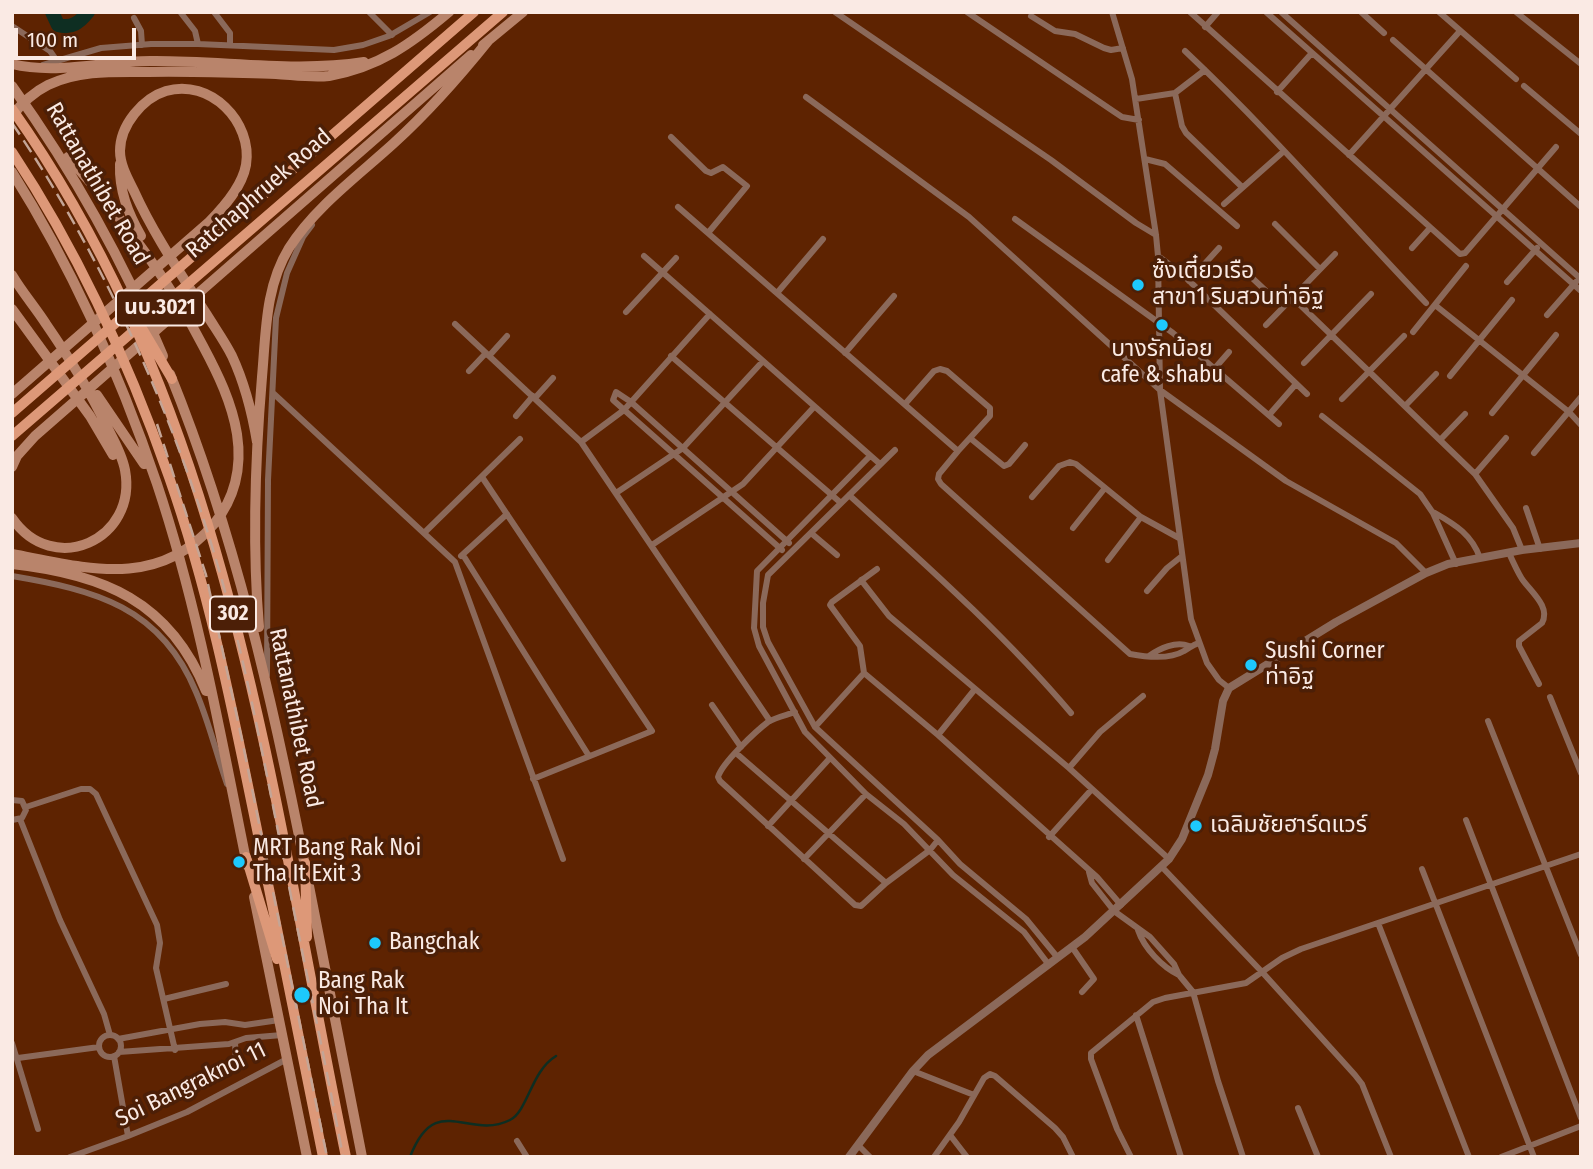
<!DOCTYPE html>
<html>
<head>
<meta charset="utf-8">
<style>
	body { margin:0 }
	#map { position:relative; width:1593px; height:1169px; overflow:hidden; background:#5e2301; font-family:"Fira Sans Condensed",sans-serif }
	canvas { display:block }
	.frame { position:absolute; inset:0; border:14px solid #faeae4; pointer-events:none }
	.scale { position:absolute; left:14px; top:28px; width:122px; height:32px; box-sizing:border-box; border:4px solid #faeae4; border-top:0; padding-left:9px; font-size:21px; line-height:24px; white-space:nowrap; color:#faeae4; -webkit-text-stroke:5px #4c1f07; paint-order:stroke }
</style>
</head>
<body>
<div id="map">
<canvas width="1593" height="1169"></canvas>
<div class="frame"></div>
<div class="scale">100 m</div>
</div>
<script>
const ctx = document.querySelector('canvas').getContext('2d');
ctx.lineJoin = 'round';
function strokePath(path, color, width, dash) {
  ctx.strokeStyle = color;
  ctx.lineWidth = width;
  ctx.lineCap = dash ? 'butt' : 'round';
  ctx.setLineDash(dash || []);
  ctx.stroke(path);
}
function write(font, color, halo, rows, align = 'center') {
  ctx.font = font + ' "Fira Sans Condensed","Noto Sans Thai",sans-serif';
  ctx.lineWidth = 7;
  ctx.setLineDash([]);
  ctx.textBaseline = 'middle';
  ctx.strokeStyle = halo;
  ctx.fillStyle = color;
  for (const [text, x, y, turn = 0] of rows) {
    ctx.save();
    ctx.translate(x, y);
    ctx.rotate((+turn || 0) * Math.PI / 180);
    ctx.textAlign = isNaN(turn) ? turn : align;
    if (halo) ctx.strokeText(text, 0, 0);
    ctx.fillText(text, 0, 0);
    ctx.restore();
  }
}
strokePath(new Path2D(`
	M410,1157C436,1090 468,1141 510,1120C528,1111 531,1071 556,1056`), '#0e2e22', 2.5);
strokePath(new Path2D(`
	M52,12L58,25C72,29 80,22 88,12`), '#0e2e22', 14);
strokePath(new Path2D(`
	M214,12L230,33V45
	M369,12L392,35
	M835,12L1051,160L1136,223L1156,235
	M967,12L1113,111L1122,117L1139,120
	M1112,12L1132,79L1156,235L1158,256L1160,390L1191,619L1207,663L1219,680L1229,688
	M1190,12L1460,254L1465,253L1556,147
	M1266,12L1581,291
	M1281,12L1581,279
	M1361,12L1384,33
	M1439,12L1516,79
	M1516,12L1581,64
	M181,13L195,31L198,44
	M1031,16L1055,31L1075,34L1104,48L1111,50L1123,48
	M134,18L141,31L142,45
	M12,26L50,51L57,61
	M1205,27L1218,12
	M1393,40L1581,207
	M1185,51C1270,131 1346,219 1426,303
	M43,65L101,48L151,44H198L334,50L363,45L389,36L430,12
	M1524,86L1581,134
	M1277,92L1311,54
	M1175,93L1182,126L1186,133L1242,187
	M806,97L969,217L1160,390L1286,481L1396,543L1426,573
	M1136,99L1175,93L1205,70
	M671,137L706,171L711,173L723,167L747,186L708,233
	M1349,155L1460,31
	M1145,159L1165,164L1237,226
	M1224,204L1284,151
	M678,207L958,451L939,474L938,479L941,484L1130,654C1146,657 1169,660 1184,651C1190,648 1192,645 1199,643
	M1015,219L1173,333L1279,424
	M1275,224L1320,269
	M1412,248L1430,228
	M644,256L880,464
	M1158,256L1181,273L1307,394
	M1249,275L1283,307
	M1189,281L1219,248
	M1507,282L1537,248
	M777,293L823,239
	M1292,297L1475,474L1513,528L1522,550
	M1435,305L1569,412L1581,425
	M626,312L676,258
	M1547,315L1576,282
	M455,324L581,442L770,721
	M1266,325L1335,254
	M1413,332L1466,266
	M845,353L894,296
	M489,356L507,336
	M671,356L841,503
	M1304,363L1371,294
	M1215,368L1229,352
	M469,371L486,353
	M1450,376L1512,300
	M273,393L455,562L563,859
	M535,398L553,378
	M1342,399L1404,336
	M905,404L934,371L940,369L947,371L990,408V416L958,451
	M1405,406L1436,374
	M1492,413L1556,335
	M1269,415L1296,384
	M516,416L533,396
	M1322,416L1420,494L1433,513L1456,564
	M970,438L1004,466L1009,464L1025,445
	M1441,439L1465,414
	M581,442L624,410L710,314
	M895,450L768,575L763,603V627L768,642L815,727L938,840L960,864L1026,919L1058,958
	M1534,453L1581,397
	M870,456L757,571L754,628L759,646L805,732L866,794L904,824L953,875L1024,932L1049,965
	M1475,474L1506,438
	M482,477L652,731L533,779
	M616,493L683,448L763,361
	M849,495C926,565 1003,633 1071,713
	M1032,497L1059,466L1070,462L1076,464L1141,517L1179,538
	M1526,508L1540,549
	M1435,513C1456,525 1472,535 1480,558
	M1073,528L1105,488
	M424,533L520,439
	M811,533L837,555
	M652,545L743,484L814,407
	M782,550L613,400L616,392L631,402L789,543
	M1509,553C1513,562 1517,571 1522,579C1531,592 1551,607 1542,623L1519,641V646L1539,684
	M463,555L589,756
	M461,556L507,514
	M1108,560L1141,517
	M877,569L832,602L830,605L860,646L864,673L938,735L1097,877L1121,905
	M12,576C95,590 161,607 196,692C209,722 216,753 227,784
	M861,580L889,616L1069,768L1169,859
	M1147,591L1167,568L1182,556
	M1149,656C1160,648 1176,641 1189,646
	M267,675L268,480L276,318L287,273L303,237L312,225
	M1550,697L1581,773
	M712,705L741,747
	M795,712C787,715 776,717 768,722C756,731 722,763 718,777L720,781L855,905L861,906L886,883L930,850L938,840
	M1488,721L1581,955
	M815,727L864,673
	M938,735L975,689
	M736,753L886,883
	M1069,768L1100,732L1143,696
	M12,800L22,801L26,810L22,818L12,820
	M26,807L81,789H90L96,794L157,925L160,943L156,968L175,1050
	M20,819L60,920L104,1014L110,1035
	M1466,820L1581,1118
	M768,826L830,758
	M1049,837L1092,789
	M804,859L866,794
	M1162,867L1263,973L1355,1075L1362,1084L1391,1157
	M1422,869L1534,1157
	M1089,872L1092,883L1114,911L1150,937L1174,964L1179,975L1193,992L1218,1081L1243,1157
	M1378,923L1469,1157
	M1138,930C1144,948 1162,967 1179,975
	M1072,947L1094,979L1082,992
	M164,999L226,984
	M1136,1015L1181,1157
	M99 1046a11 11 0 1 1 22 0a11 11 0 1 1-22 0Z
	M118,1039L200,1024L225,1022L245,1025L279,1020
	M12,1043L38,1129
	M119,1052L229,1044L246,1038L282,1035
	M114,1056L128,1136
	M18,1058L99,1047
	M215,1071L236,1064L235,1042
	M913,1071L974,1095
	M1298,1108L1318,1157
	M950,1135L967,1157
	M517,1141L527,1157
	M858,1145L870,1157
	M70,1157L128,1136L187,1112L287,1059
	M934,1157L959,1122L984,1078L990,1074L995,1076L1055,1128L1063,1137L1073,1157
	M1131,1157L1117,1129L1091,1059V1053L1153,1002L1165,998L1246,983L1282,958L1301,949L1581,854
	M1501,1157L1581,1126`), '#8b695a', 6);
strokePath(new Path2D(`
	M849,1157L913,1071L928,1055L1085,937L1169,859L1182,839L1208,775L1215,749L1223,701L1229,688L1336,622L1426,573L1448,564L1522,550L1581,543`), '#8b695a', 8);
strokePath(new Path2D(`
	M483,45L523,12
	M12,64C57,75 105,61 150,61C221,60 294,73 364,62
	M12,86C73,171 123,260 163,356
	M12,116C22,103 34,92 48,85C79,70 115,72 148,72C190,71 233,73 276,74C293,75 312,78 329,76C379,67 411,44 449,12
	M120,164C119,191 128,213 141,236
	M12,172C73,269 120,375 157,484C198,607 221,737 247,865
	M12,275C22,292 35,307 46,324C68,356 89,389 106,425C113,439 122,454 125,470C138,540 53,578 12,518
	M12,309L90,416L113,455
	M170,374C235,534 273,702 306,871
	M12,394L209,222C224,207 242,187 246,165C253,122 210,78 166,91C143,98 120,125 120,151C120,165 128,179 134,191C154,235 181,274 207,315C215,328 225,342 232,356C245,384 252,412 257,442
	M97,395L144,464
	M12,467L17,456L35,436L471,55
	M12,554C86,568 158,590 214,524C235,498 242,467 237,434C232,403 218,374 203,346C167,276 120,215 68,157
	M12,564C103,574 170,601 206,691
	M259,627C252,544 255,460 262,377C266,333 265,287 289,248C315,207 359,175 394,143C428,112 459,77 488,41
	M309,886L362,1157
	M254,897L307,1157`), '#b9846b', 10);
strokePath(new Path2D(`
	M12,109C231,417 271,797 346,1157
	M12,152C79,253 129,363 169,477C212,599 236,728 262,854C282,955 303,1056 323,1157
	M143,330L172,379
	M12,413L474,12
	M12,436L503,12
	M246,857L277,959
	M305,863L307,937`), '#dd9878', 10);
strokePath(new Path2D(`
	M12,123C102,255 175,417 219,570C247,667 265,767 285,866C304,963 325,1059 343,1157
	M157,424L206,575L242,740L327,1157`), '#c4a596', 2.5, [14, 7]);
for (const [x, y, r, color] of [
	[1138,285,7,"#1dc9fc"],
	[1162,325,7,"#1dc9fc"],
	[1251,665,7,"#1dc9fc"],
	[1196,826,7,"#1dc9fc"],
	[239,862,7,"#1dc9fc"],
	[375,943,7,"#1dc9fc"],
	[302,995,9,"#1dc9fc"]
]) {
  const dot = new Path2D();
  dot.arc(x, y, r, 0, 2 * Math.PI);
  ctx.fillStyle = color;
  ctx.fill(dot);
  strokePath(dot, '#4c1f07', 2.5);
}
for (const [x, y, w] of [
	[160,308,88],
	[233,614,46]
]) {
  const box = new Path2D();
  box.roundRect(x - w / 2, y - 17.5, w, 35, 5);
  ctx.fillStyle = '#4c1f07';
  ctx.fill(box);
  strokePath(box, '#faeae4', 2);
}
write('bold 21px', '#faeae4', null, [
	["นบ.3021",160,308],
	["302",233,614]
]);
write('23px', '#faeae4', '#4c1f07', [
	["Rattanathibet Road",97,184,60],
	["Ratchaphruek Road",259,194,-41],
	["Rattanathibet Road",295,718,78],
	["Soi Bangraknoi 11",191,1085,-26]
]);
write('23px', '#faeae4', '#4c1f07', [
	["ซ้งเตี๋ยวเรือ",1152,272],
	["สาขา1 ริมสวนท่าอิฐ",1152,298],
	["บางรักน้อย",1162,350,"center"],
	["cafe & shabu",1162,376,"center"],
	["Sushi Corner",1265,652],
	["ท่าอิฐ",1265,678],
	["เฉลิมชัยฮาร์ดแวร์",1210,826],
	["MRT Bang Rak Noi",253,849],
	["Tha It Exit 3",253,875],
	["Bangchak",389,943],
	["Bang Rak",318,982],
	["Noi Tha It",318,1008]
], 'left');
</script>
</body>
</html>
